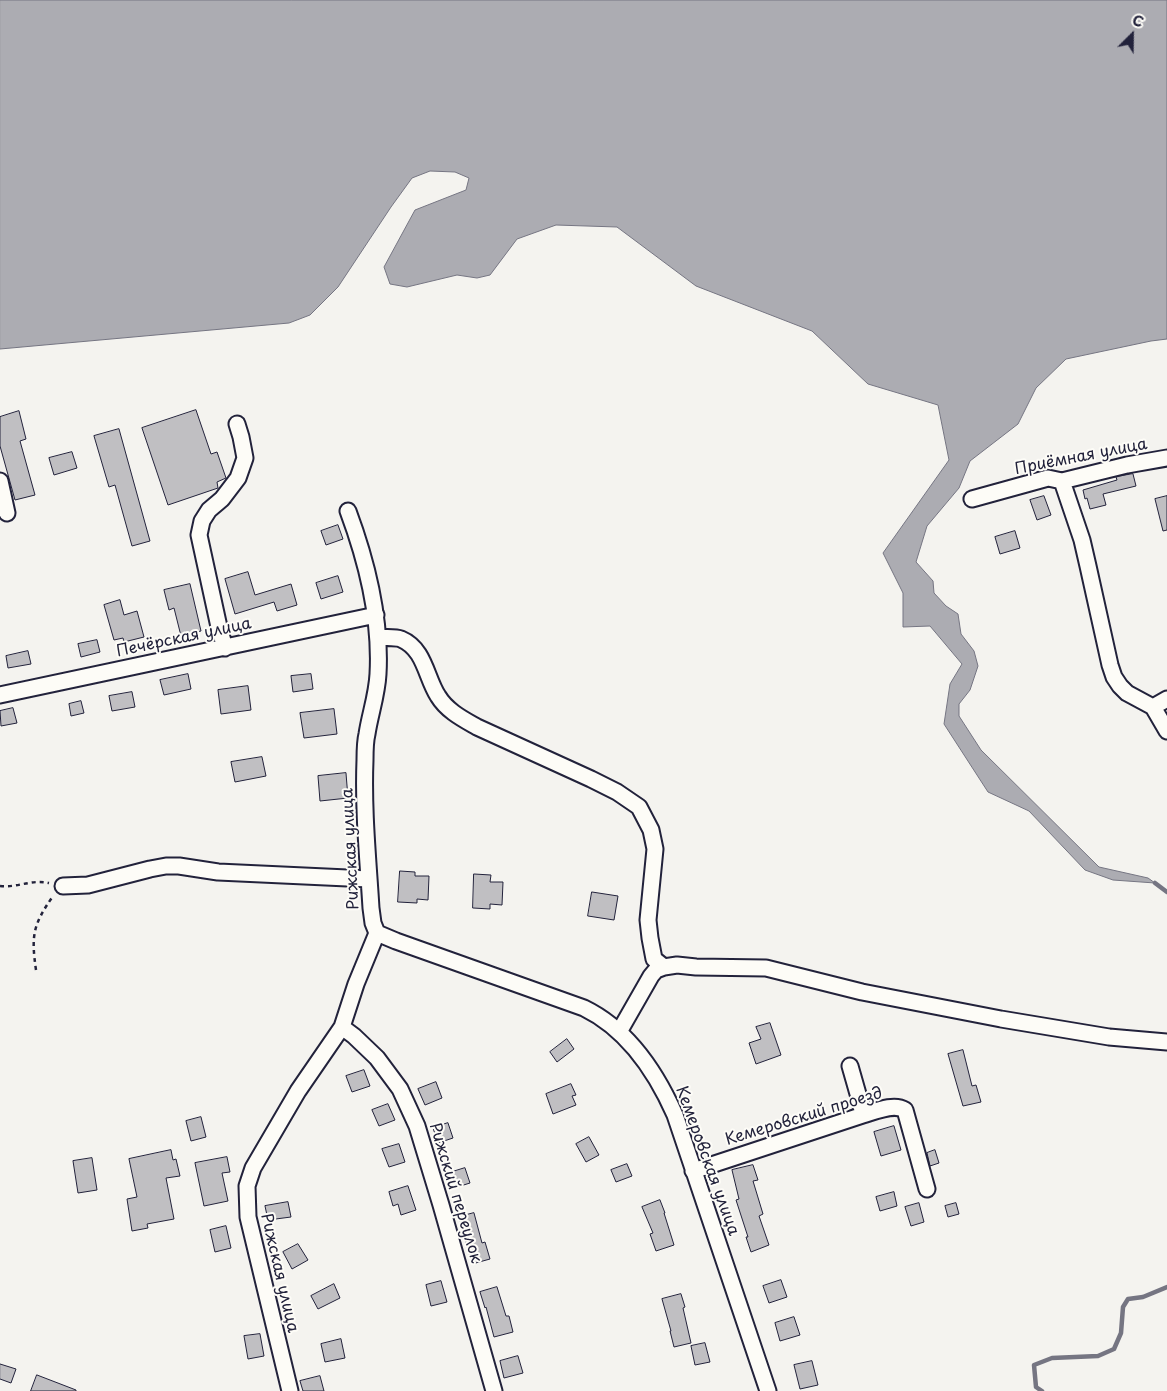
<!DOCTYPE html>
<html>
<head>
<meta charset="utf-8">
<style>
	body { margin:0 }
	#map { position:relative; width:1167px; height:1391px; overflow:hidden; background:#f4f3ef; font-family:"Playpen Sans",sans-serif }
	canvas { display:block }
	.north { position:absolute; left:1107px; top:10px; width:50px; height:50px; -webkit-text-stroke:4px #fdfcf7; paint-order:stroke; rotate:23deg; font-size:14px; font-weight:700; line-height:20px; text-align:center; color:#22223b }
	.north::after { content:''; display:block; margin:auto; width:18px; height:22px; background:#22223b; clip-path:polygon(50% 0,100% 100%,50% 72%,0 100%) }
</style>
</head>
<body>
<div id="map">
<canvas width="1167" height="1391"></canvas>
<div class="north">С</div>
</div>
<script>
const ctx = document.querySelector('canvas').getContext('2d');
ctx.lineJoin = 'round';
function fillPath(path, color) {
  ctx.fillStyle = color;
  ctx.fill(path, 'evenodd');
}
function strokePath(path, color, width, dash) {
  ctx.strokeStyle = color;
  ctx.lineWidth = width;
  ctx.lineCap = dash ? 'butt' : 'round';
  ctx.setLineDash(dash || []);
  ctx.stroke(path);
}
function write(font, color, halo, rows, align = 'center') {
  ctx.font = font + ' "Playpen Sans",sans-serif';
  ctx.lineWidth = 4;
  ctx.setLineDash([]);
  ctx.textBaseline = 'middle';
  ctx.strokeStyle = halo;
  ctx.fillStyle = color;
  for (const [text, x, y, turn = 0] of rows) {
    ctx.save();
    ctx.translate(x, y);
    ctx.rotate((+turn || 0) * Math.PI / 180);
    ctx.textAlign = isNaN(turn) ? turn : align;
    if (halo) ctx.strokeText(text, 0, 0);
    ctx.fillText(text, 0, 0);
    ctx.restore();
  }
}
const water = new Path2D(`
	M0,0H1167V339L1151,341L1066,359L1036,388L1018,424L970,461L959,488L927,526L916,562L933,581L934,593L946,606L958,614L961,634L974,651L978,666L970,690L959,704V716L981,750L1099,867L1148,878L1155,883L1113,880L1085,870L1029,811L988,792L944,724L950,684L962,664L930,626L903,627V593L883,553L949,460L938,405L868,384L812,331L696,286L617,227L556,225L517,239L490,275L477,278L457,275L407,287L390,284L384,267L415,210L466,190L469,178L455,172L430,171L412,178L391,207L338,287L310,315L289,323L0,349Z`);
fillPath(water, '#acacb2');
strokePath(water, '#757582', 1);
strokePath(new Path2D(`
	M1155,883L1167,892
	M1042,1391L1036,1387L1034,1365L1052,1358L1098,1356L1114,1349L1121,1333L1123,1307L1128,1299L1143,1297L1167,1287`), '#757582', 4.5);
const building = new Path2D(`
	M196,410L211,454L217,452L226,478L217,482L218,488L168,505L142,428Z
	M19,411L26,439L20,441L35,495L15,500L0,446V417Z
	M119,429L150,541L132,546L115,485L109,487L94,436Z
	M72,452L77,468L54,475L49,458Z
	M1133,474L1136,486L1103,494L1106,505L1090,509L1087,498L1085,499L1083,490L1117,480L1116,477Z
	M1044,496L1051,515L1037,520L1030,500Z
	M1167,496V530L1163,531L1155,499Z
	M338,525L343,539L326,545L321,531Z
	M1015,531L1020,548L1000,554L995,537Z
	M248,572L255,595L291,584L297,605L277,611L274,602L235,614L225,579Z
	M338,576L343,592L321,599L316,583Z
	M190,584L201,631L181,636L174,608L169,610L164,590Z
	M120,600L124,615L137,611L144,637L124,642L123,638L114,640L104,605Z
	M97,640L100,652L81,657L78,644Z
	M28,651L31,664L8,668L6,656Z
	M188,674L191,689L164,695L160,680Z
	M311,674L313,689L293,692L291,676Z
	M248,686L251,710L221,714L218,690Z
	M132,692L135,707L112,711L109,696Z
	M81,701L84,713L71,716L69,704Z
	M13,708L17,723L1,726L0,711Z
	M334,709L337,734L304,738L300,713Z
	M262,757L266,776L235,782L231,762Z
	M346,773L348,798L320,801L318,776Z
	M400,871L415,872V876H429L428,900L417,899V903L398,902Z
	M474,874L491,875L490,882H503L502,905L490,904V909L473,908Z
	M592,892L618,896L614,920L588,916Z
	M770,1023L781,1055L756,1064L749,1043L761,1039L756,1027Z
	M567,1039L574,1049L557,1062L550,1052Z
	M963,1050L972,1086L976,1085L981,1102L963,1106L948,1054Z
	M364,1070L370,1086L352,1092L346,1076Z
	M436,1082L442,1098L425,1105L418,1089Z
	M571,1084L576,1095L572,1096L576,1105L553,1114L546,1094Z
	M388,1104L395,1120L379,1126L372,1110Z
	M201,1117L206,1137L191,1141L186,1121Z
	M448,1123L453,1138L438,1143L433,1128Z
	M894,1126L901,1150L881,1156L874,1132Z
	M589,1137L599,1155L586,1162L576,1144Z
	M399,1144L405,1162L389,1167L382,1149Z
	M171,1150L173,1160L176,1159L180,1176L166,1178L174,1219L147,1224L148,1228L132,1231L127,1199L137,1197L129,1159Z
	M935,1150L939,1163L930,1166L927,1153Z
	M227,1157L230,1172L222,1173L228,1201L204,1206L195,1163Z
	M92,1158L97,1190L78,1193L73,1161Z
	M627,1164L632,1176L616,1182L611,1170Z
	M753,1165L758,1180L753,1181L763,1214L759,1216L769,1245L751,1252L746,1237H748L736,1200L739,1199L732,1170Z
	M465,1168L470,1183L454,1188L449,1173Z
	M408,1186L416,1210L401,1215L398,1204L393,1206L389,1192Z
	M894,1192L897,1206L880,1211L876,1197Z
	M660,1200L665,1213H664L674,1245L656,1251L650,1234L653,1233L642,1207Z
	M288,1202L291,1217L268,1220L265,1206Z
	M919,1203L924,1222L911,1226L905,1207Z
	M956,1203L959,1214L948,1217L945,1206Z
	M474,1213L482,1243L485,1242L490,1259L472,1264L459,1217Z
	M226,1226L231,1248L215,1252L210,1230Z
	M298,1244L308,1260L292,1269L283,1252Z
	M781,1280L787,1297L769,1303L763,1286Z
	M441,1281L447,1302L431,1306L426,1285Z
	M334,1284L340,1298L318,1309L311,1296Z
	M497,1287L506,1316H509L513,1332L494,1337L486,1307L485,1308L480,1292Z
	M681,1294L685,1307L683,1308L691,1343L674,1347L670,1331H671L662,1299Z
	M794,1317L800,1335L780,1341L775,1323Z
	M260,1334L264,1356L248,1359L244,1336Z
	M341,1339L345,1358L325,1362L321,1344Z
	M705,1343L710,1362L695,1365L691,1346Z
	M518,1356L523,1373L504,1378L500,1361Z
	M812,1361L818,1385L800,1389L794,1365Z
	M0,1364L16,1369L11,1383L0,1379Z
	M37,1375L76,1390V1391H31Z
	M320,1376L324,1391H303L300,1381Z`);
fillPath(building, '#c0bfc2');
strokePath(building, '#22223b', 1);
const minor = new Path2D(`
	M0,481L7,513
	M1062,481L1082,540L1088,566L1110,665L1114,677L1120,686L1127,693L1153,707L1167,731
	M972,499L1048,478L1062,481L1127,465L1167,458
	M378,637C385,638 395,637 401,639C425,649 426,678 438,696C447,711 463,719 477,727L591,779L617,792L639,807L651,830L655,849L648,920L650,938L654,959L664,967
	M225,648L219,627L199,535L202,521L209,510L222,499L238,478L245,458L241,437L237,424
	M0,695L376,615
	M1153,707L1167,699
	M63,886L88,885L150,869L166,866H179L218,872L369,879
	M377,933L396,941L584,1008C627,1029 656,1072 675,1115L768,1391
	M342,1027L354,1036L377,1058L400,1089L417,1126L441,1205L494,1391
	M619,1032L651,976L656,970L664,967L677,965L696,967L766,968L862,992L1001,1019L1109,1037L1167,1042
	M850,1066L860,1101L863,1115
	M693,1171L863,1115C876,1111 894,1103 905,1110L927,1189
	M290,1391L248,1217L247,1186L253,1168L298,1091L342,1027L356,984L377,933L373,923L371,908C368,859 363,810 365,760C365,752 365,742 367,734C370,714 377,695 378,674C381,620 367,562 348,511`);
strokePath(minor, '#22223b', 19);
strokePath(new Path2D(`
	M0,886C17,888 32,879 49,883
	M36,970C31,935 33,925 53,896`), '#22223b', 2.5, [4, 4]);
strokePath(minor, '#fdfcf7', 15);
write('16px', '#22223b', '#fdfcf7', [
	["Приёмная улица",1081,457,-11],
	["Печёрская улица",184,638,-12],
	["Рижская улица",351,849,-93],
	["Кемеровский проезд",804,1117,-17],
	["Кемеровская улица",707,1161,70],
	["Рижский переулок",455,1193,73],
	["Рижская улица",279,1273,77]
]);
</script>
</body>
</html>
